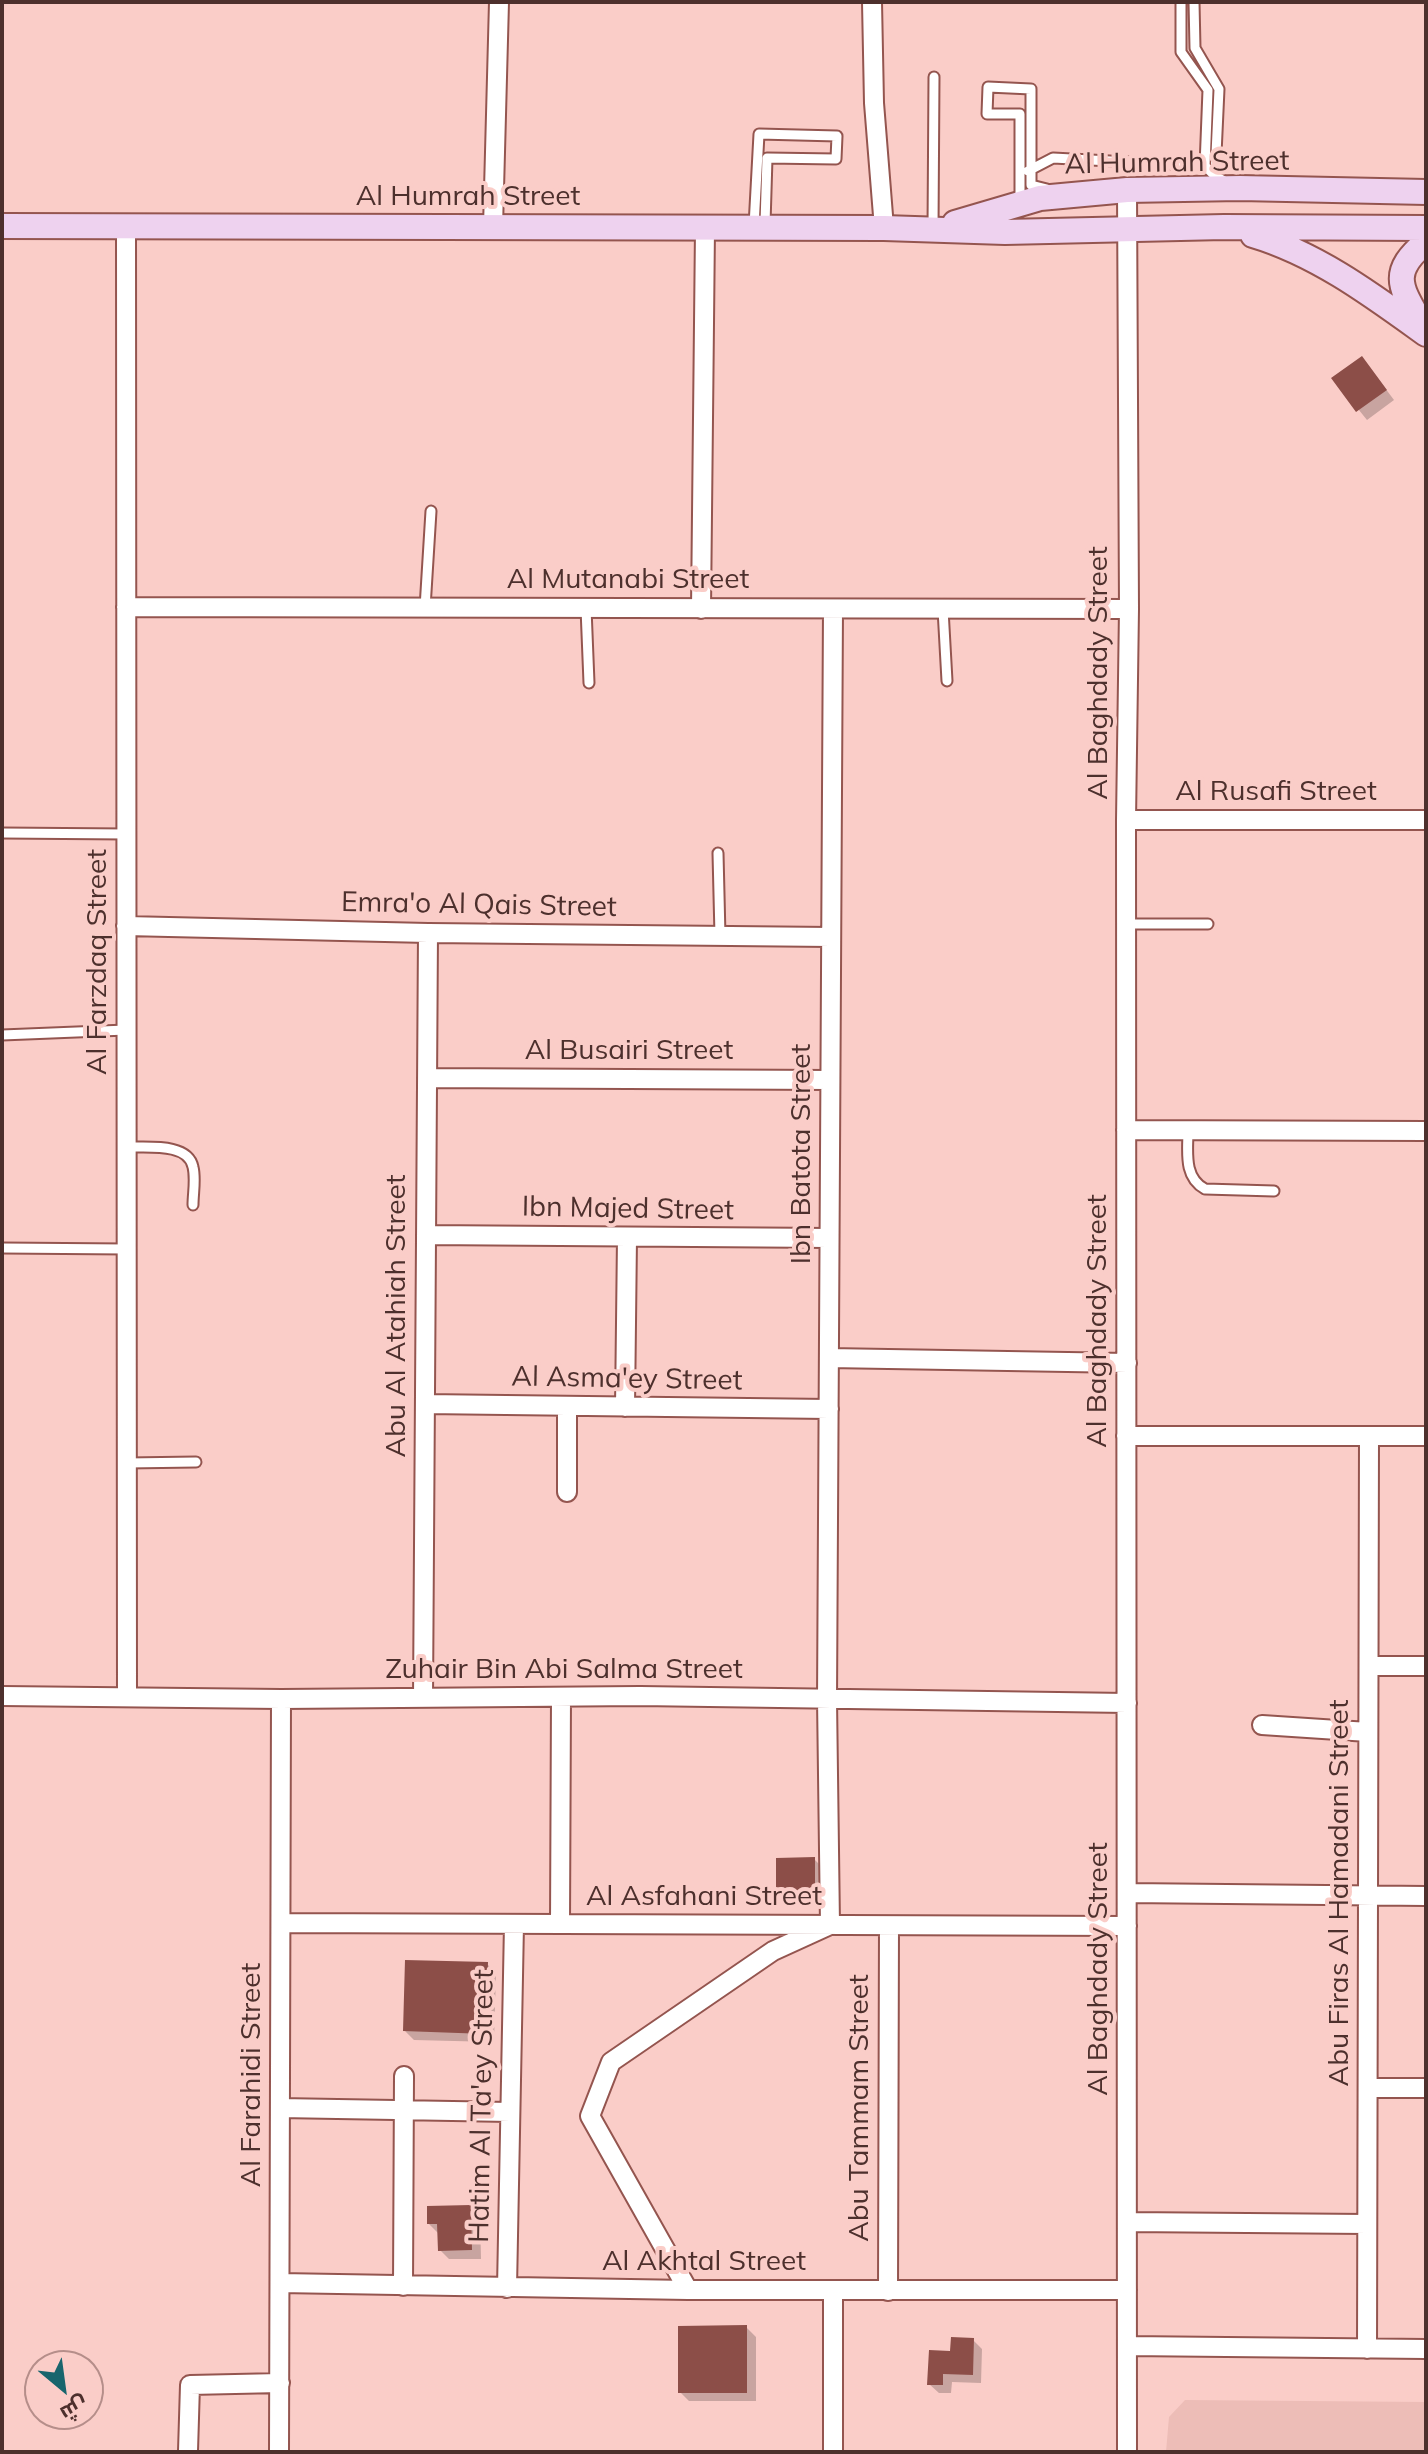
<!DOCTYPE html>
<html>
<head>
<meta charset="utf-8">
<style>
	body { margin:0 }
	#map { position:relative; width:1428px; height:2454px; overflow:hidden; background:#facdc8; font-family:Mulish,Cairo,sans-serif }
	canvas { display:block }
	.frame { position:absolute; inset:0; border:4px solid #4d302d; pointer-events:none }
	.north { position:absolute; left:24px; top:2350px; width:80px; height:80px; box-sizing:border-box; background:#facdc8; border:2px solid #b58e8a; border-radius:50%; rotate:151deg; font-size:22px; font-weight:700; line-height:32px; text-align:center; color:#4d302d }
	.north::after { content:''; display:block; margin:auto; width:28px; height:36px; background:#18656d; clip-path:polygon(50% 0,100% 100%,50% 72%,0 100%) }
</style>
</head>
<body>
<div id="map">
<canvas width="1428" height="2454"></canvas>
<div class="frame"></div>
<div class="north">ش</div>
</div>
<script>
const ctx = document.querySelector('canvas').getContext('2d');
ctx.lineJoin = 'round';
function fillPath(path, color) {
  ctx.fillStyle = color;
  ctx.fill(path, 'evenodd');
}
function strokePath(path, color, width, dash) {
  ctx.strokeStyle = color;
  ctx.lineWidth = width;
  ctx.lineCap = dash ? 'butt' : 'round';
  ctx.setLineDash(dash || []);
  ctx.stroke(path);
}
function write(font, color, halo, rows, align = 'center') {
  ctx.font = font + ' Mulish,sans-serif';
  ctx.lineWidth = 8;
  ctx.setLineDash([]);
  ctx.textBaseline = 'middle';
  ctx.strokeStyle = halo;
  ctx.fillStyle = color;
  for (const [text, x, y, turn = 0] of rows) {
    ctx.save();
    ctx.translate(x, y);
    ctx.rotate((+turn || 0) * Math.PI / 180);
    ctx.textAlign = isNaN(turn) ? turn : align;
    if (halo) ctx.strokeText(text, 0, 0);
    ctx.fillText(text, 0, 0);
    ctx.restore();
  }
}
fillPath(new Path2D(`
	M1185,2400L1426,2402V2452H1166L1169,2417Z`), '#edbdb7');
fillPath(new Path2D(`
	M1370,368L1394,400L1367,420L1334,379Z
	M814,1859L823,1868V1902H787L778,1893Z
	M487,1964L496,1973L494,2042L414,2040L405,2031Z
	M471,2207L480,2217L481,2259H449L440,2250L439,2234L429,2224Z
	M746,2327L756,2337V2401H689L680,2392Z
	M973,2340L982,2349L981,2383L952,2382L951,2393H939L929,2384L952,2353Z`), '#0003');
fillPath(new Path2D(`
	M1362,356L1387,390L1356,412L1331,378Z
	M815,1857V1893L776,1894V1858Z
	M405,1960L488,1962L486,2034L403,2031Z
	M471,2205L472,2250L438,2251L437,2224H427V2206Z
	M747,2325V2393H678V2326Z
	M951,2337L974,2338L973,2375L943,2374V2385H927L929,2350L950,2351Z`), '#8c4e48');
const lane = new Path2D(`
	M1181,2V52L1208,90L1205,166
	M1194,2L1195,48L1219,89L1215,176
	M1028,171L1053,158L1205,166L1215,176L1224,181
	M1020,200V114H987L988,87L1031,89V185L1047,189
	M754,226L759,134L837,136L836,159L767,158L765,224
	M933,229L934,77
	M425,608L431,511
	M586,608L589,683
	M943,609L947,681
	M2,833L126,834
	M718,853L720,936
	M1126,924H1208
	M2,1035L126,1030
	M1188,1130C1188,1151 1183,1177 1205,1189L1274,1191
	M126,1147C146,1148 188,1142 193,1167C196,1179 193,1193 193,1205
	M2,1248L126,1249
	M127,1463L196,1462`);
const street = new Path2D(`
	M872,2L874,103L884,228
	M1127,190L1129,609L1126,820L1127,2452
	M126,226L127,1697
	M493,227L499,2
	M126,607L1129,609
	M701,609L705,228
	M1126,820H1426
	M126,926L428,933L831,937
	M427,1078L830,1080
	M1126,1130L1426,1131
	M426,1235L829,1238
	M829,1358L1127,1363
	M425,1404L829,1409
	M625,1407L627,1238
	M1126,1436H1426
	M567,1492V1407
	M1369,1666H1426
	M2,1696L281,1699L640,1696L1127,1703
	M423,1698L428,933
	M1262,1725L1368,1732
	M1127,1893L1426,1896
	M281,1923L1127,1926
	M560,1924L561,1697
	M1368,2088H1426
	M280,2108L510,2112
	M1127,2222L1367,2224
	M280,2283L688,2290H1127
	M403,2286L404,2076
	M507,2288L514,1924
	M688,2290L590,2116L611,2062L773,1951L830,1925L827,1699L833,609
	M833,2291V2452
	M888,2291L889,1926
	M1127,2346L1426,2349
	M1367,2349L1369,1436
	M188,2451L190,2385L280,2383
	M279,2452L281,1699`);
const secondary = new Path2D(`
	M955,223L1040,198L1127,190L1240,188L1426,192
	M2,226L884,228L1005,232L1224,227L1426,228
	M1253,235C1317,254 1372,295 1426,334
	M1423,327C1402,289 1387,274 1426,242`);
strokePath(lane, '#94554f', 13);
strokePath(street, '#94554f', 22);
strokePath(secondary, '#94554f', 28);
strokePath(lane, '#fff', 9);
strokePath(street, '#fff', 18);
strokePath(secondary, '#eed2ef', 24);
write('28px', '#4d302d', '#facdc8', [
	["Al Humrah Street",1177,163,-1],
	["Al Humrah Street",468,197],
	["Al Mutanabi Street",628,580],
	["Al Baghdady Street",1099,673,-90],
	["Al Rusafi Street",1276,792],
	["Emra'o Al Qais Street",479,905,1],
	["Al Farzdaq Street",98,962,-90],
	["Al Busairi Street",629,1051],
	["Ibn Batota Street",802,1154,-90],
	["Ibn Majed Street",628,1209,1],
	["Abu Al Atahiah Street",397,1316,-90],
	["Al Baghdady Street",1098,1321,-90],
	["Al Asma'ey Street",627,1379,1],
	["Zuhair Bin Abi Salma Street",564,1670],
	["Abu Firas Al Hamadani Street",1340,1893,-90],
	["Al Asfahani Street",704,1897],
	["Al Baghdady Street",1099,1969,-90],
	["Al Farahidi Street",252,2075,-90],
	["Hatim Al Ta'ey Street",482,2106,-89],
	["Abu Tammam Street",860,2108,-90],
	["Al Akhtal Street",704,2262]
]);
</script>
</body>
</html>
